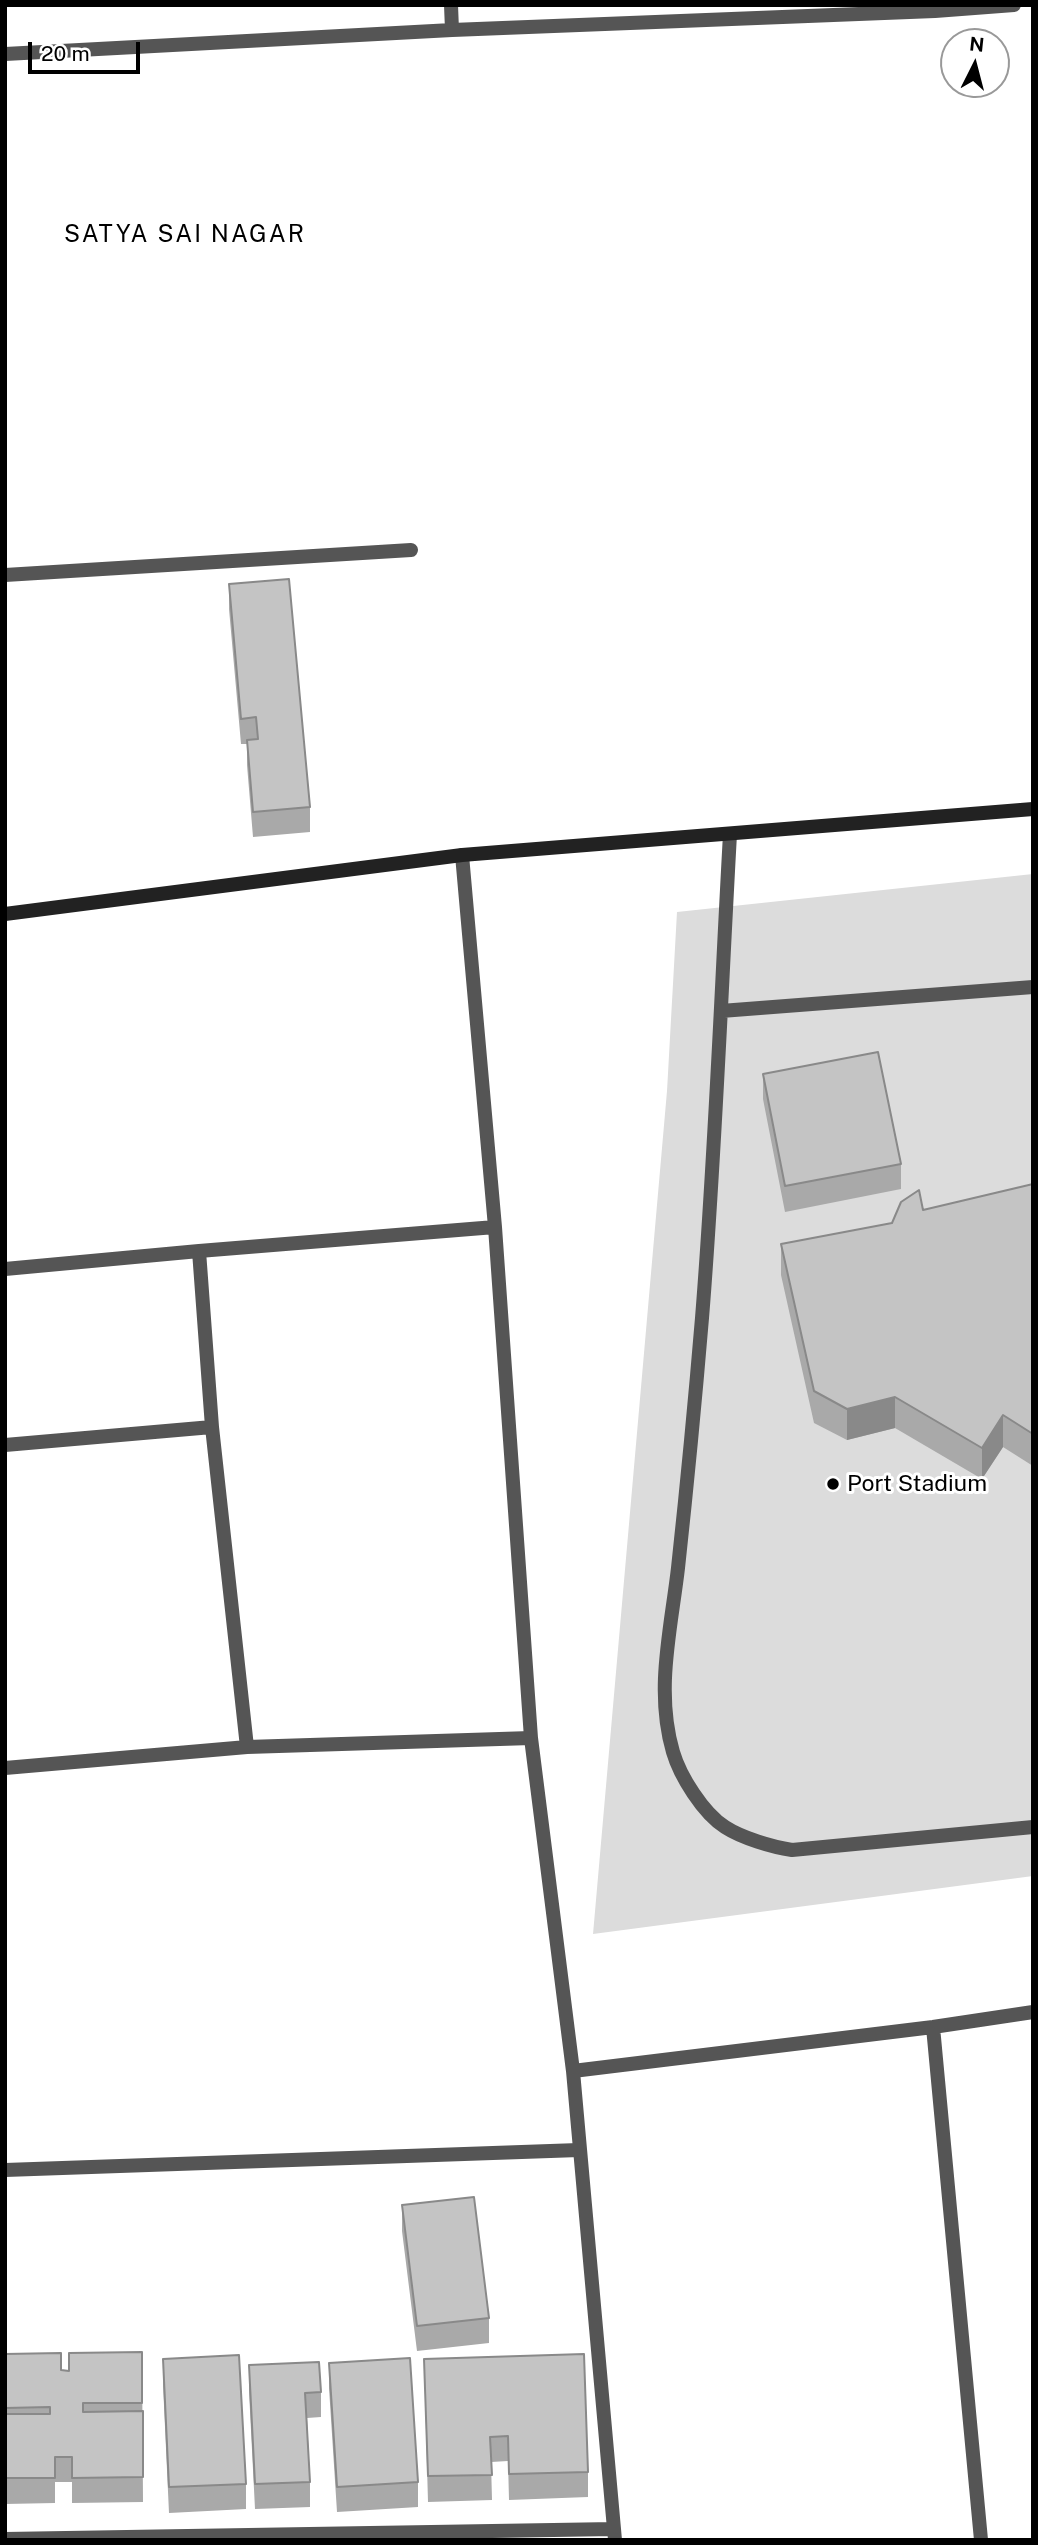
<!DOCTYPE html>
<html>
<head>
<meta charset="utf-8">
<style>
	body { margin:0 }
	#map { position:relative; width:1038px; height:2545px; overflow:hidden; background:#fff; font-family:"Public Sans",sans-serif }
	canvas { display:block }
	.frame { position:absolute; inset:0; border:7px solid #000; pointer-events:none }
	.north { position:absolute; left:940px; top:28px; width:70px; height:70px; box-sizing:border-box; background:#fff; border:2px solid #999; border-radius:50%; rotate:6deg; font-size:19px; font-weight:700; line-height:28px; text-align:center; color:#000 }
	.north::after { content:''; display:block; margin:auto; width:24px; height:32px; background:#000; clip-path:polygon(50% 0,100% 100%,50% 72%,0 100%) }
	.scale { position:absolute; left:28px; top:42px; width:112px; height:32px; box-sizing:border-box; border:4px solid #000; border-top:0; padding-left:9px; font-size:21px; line-height:24px; white-space:nowrap; color:#000; -webkit-text-stroke:5px #fff; paint-order:stroke }
</style>
</head>
<body>
<div id="map">
<canvas width="1038" height="2545"></canvas>
<div class="frame"></div>
<div class="north">N</div>
<div class="scale">20 m</div>
</div>
<script>
const ctx = document.querySelector('canvas').getContext('2d');
ctx.lineJoin = 'round';
function fillPath(path, color) {
  ctx.fillStyle = color;
  ctx.fill(path, 'evenodd');
}
function strokePath(path, color, width, dash) {
  ctx.strokeStyle = color;
  ctx.lineWidth = width;
  ctx.lineCap = dash ? 'butt' : 'round';
  ctx.setLineDash(dash || []);
  ctx.stroke(path);
}
function write(font, color, halo, rows, align = 'center') {
  ctx.font = font + ' "Public Sans",sans-serif';
  ctx.lineWidth = 6;
  ctx.setLineDash([]);
  ctx.textBaseline = 'middle';
  ctx.strokeStyle = halo;
  ctx.fillStyle = color;
  for (const [text, x, y, turn = 0] of rows) {
    ctx.save();
    ctx.translate(x, y);
    ctx.rotate((+turn || 0) * Math.PI / 180);
    ctx.textAlign = isNaN(turn) ? turn : align;
    if (halo) ctx.strokeText(text, 0, 0);
    ctx.fillText(text, 0, 0);
    ctx.restore();
  }
}
fillPath(new Path2D(`
	M1033,874V1876L593,1934L667,1091L677,912Z`), '#dcdcdc');
strokePath(new Path2D(`
	M730,834C721,995 715,1157 702,1318C695,1402 687,1485 678,1568C671,1629 655,1691 673,1752C680,1776 703,1813 725,1827C742,1838 772,1847 792,1850L1033,1827
	M721,1011L1033,987`), '#555', 14);
strokePath(new Path2D(`
	M451,5L452,30
	M5,54L452,30L935,11L1014,5
	M5,575L411,550
	M462,855L495,1227L531,1738L573,2071L615,2540
	M5,1269L199,1251
	M212,1427L199,1251L495,1227
	M5,1445L212,1427L247,1747
	M5,1768L247,1747L531,1738
	M933,2027L981,2540
	M573,2071L933,2027L1033,2012
	M5,2170L579,2150
	M5,2539L614,2529`), '#555', 14);
strokePath(new Path2D(`
	M5,914L462,855L1033,809`), '#222', 14);
fillPath(new Path2D(`
	M229,584L310,807V832L253,837L247,765V744H241L229,609Z
	M763,1074L901,1164V1189L785,1212L763,1099Z
	M1033,1184V1466L1003,1447L982,1479L895,1428L847,1440L814,1423L781,1275V1244L892,1223L923,1210Z
	M402,2205L489,2318V2343L417,2351L402,2231Z
	M142,2352L143,2502L72,2503V2482H55V2503L5,2504V2354L61,2370L69,2371Z
	M163,2359L246,2484V2509L169,2513L163,2384Z
	M424,2359L588,2472V2497L509,2500L508,2461L491,2462L492,2500L428,2502Z
	M329,2363L418,2482V2507L337,2512L329,2388Z
	M249,2365L321,2392V2417L307,2418L310,2482V2507L255,2509L249,2391Z`), '#a9a9a9');
fillPath(new Path2D(`
	M895,1397V1428L847,1440V1409Z
	M1003,1415V1447L982,1479V1448Z`), '#898989');
const building = new Path2D(`
	M289,579L310,807L253,812L247,740L258,739L256,717L241,719L229,584Z
	M878,1052L901,1164L785,1186L763,1074Z
	M1033,1184V1434L1003,1415L982,1448L895,1397L847,1409L814,1391L781,1244L892,1223L901,1202L919,1190L923,1210Z
	M474,2197L489,2318L417,2326L402,2205Z
	M142,2352V2403H83V2412L143,2411V2477L72,2478V2457H55V2478H5V2414H50V2407L5,2408V2354L61,2353V2370L69,2371V2353Z
	M584,2354L588,2472L509,2474L508,2436L490,2437L492,2475L428,2476L424,2359Z
	M239,2355L246,2484L169,2487L163,2359Z
	M410,2358L418,2482L337,2487L329,2363Z
	M319,2362L321,2392L305,2393L310,2482L255,2484L249,2365Z`);
fillPath(building, '#c4c4c4');
strokePath(building, '#898989', 2);
for (const [x, y, r, color] of [
	[833,1484,7,"#000"]
]) {
  const dot = new Path2D();
  dot.arc(x, y, r, 0, 2 * Math.PI);
  ctx.fillStyle = color;
  ctx.fill(dot);
  strokePath(dot, '#fff', 2.5);
}
write('23px', '#000', '#fff', [
	["Port Stadium",847,1484]
], 'left');
ctx.letterSpacing = '2px';
write('24px', '#000', '#fff', [
	["SATYA SAI NAGAR",185,235]
]);
ctx.letterSpacing = '0px';
</script>
</body>
</html>
